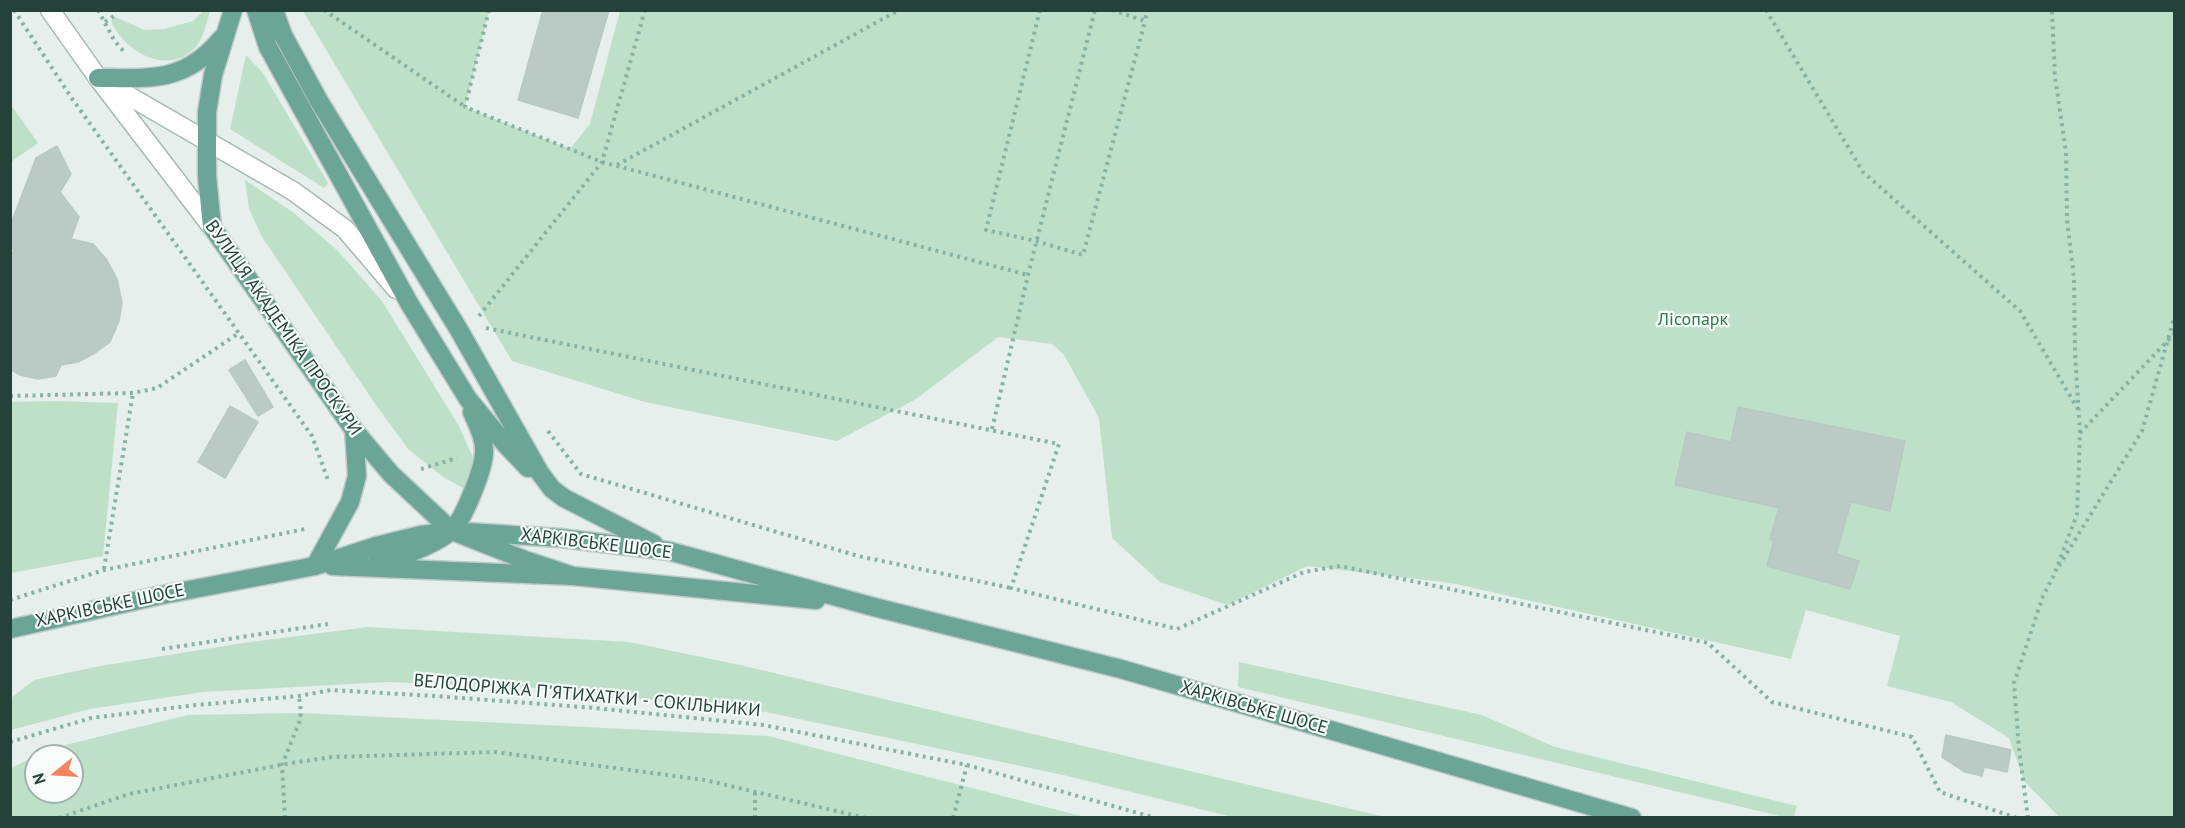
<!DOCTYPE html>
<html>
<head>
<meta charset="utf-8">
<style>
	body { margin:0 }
	#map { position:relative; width:2185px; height:828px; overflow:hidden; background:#e6efeb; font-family:"PT Sans",sans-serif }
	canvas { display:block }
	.frame { position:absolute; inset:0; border:12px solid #24423a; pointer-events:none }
	.north { position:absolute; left:24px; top:744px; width:60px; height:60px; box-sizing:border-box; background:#f7fbf9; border:2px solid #a3b1ad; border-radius:50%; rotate:252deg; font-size:16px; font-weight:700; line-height:24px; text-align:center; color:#24423a }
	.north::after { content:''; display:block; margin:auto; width:21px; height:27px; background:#f4845f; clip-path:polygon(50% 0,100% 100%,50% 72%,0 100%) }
</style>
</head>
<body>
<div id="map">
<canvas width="2185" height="828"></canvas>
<div class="frame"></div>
<div class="north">N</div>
</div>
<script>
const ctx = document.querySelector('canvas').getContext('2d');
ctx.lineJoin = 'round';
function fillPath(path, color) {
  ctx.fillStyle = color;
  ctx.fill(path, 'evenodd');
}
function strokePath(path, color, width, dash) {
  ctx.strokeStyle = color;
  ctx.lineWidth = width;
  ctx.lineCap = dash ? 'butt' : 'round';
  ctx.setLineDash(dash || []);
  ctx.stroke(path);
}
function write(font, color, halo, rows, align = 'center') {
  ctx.font = font + ' "PT Sans",sans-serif';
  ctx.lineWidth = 4.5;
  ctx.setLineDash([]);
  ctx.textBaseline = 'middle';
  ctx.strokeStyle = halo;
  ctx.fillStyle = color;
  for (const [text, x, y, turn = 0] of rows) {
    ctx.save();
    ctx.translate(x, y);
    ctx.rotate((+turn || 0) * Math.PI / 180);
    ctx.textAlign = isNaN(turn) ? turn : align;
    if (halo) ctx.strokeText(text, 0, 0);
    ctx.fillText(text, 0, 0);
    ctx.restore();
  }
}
fillPath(new Path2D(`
	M204,10L210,11C207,22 203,40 194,49C165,76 124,51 111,21L115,17L145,30L164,29L193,21Z
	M303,11H489L465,107L570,149L590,124L620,11H2174V817H2059L2024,781L2009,738L1951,702L1887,686L1900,636L1806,610L1791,659L1451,583L1307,566L1228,605L1160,582L1112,538L1099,418L1064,355L1052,344L998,337L916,399L837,441L645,402L512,361Z
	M246,55L263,73L328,183L324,188L230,129Z
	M11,105L38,143L11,162H10Z
	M245,180L294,213L338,251L382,301L459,426L475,462L463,488L443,477L408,449L376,405L262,237L249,209Z
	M55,401L118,403L103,556L11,573V402Z
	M368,627L629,642L740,665L1385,817H1232L1063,775L766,712L534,688L388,682L203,692L90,709L11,730V698L34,680L100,666L243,643Z
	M1239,662L1482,715L1555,747L1797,806L1794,817H1784L1238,687Z
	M301,713L768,736L1085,817H11V768L36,756V792H72V756H37L57,747L188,715Z`), '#bfe0c8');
const building = new Path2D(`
	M543,10H609L578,118L518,100Z
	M57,146L71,174L60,192L79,217L71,239L93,244L107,260L117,279L122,303L119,321L110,342L95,353L78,362L61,365L56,376L38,379L20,375L10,369V254L15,250L10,248V226L36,158Z
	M245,360L273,407L258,416L229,370Z
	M230,406L258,422L225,478L198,462Z
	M1738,407L1905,441L1890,511L1851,502L1836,554L1859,561L1850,589L1767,566L1774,541L1770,539L1779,508L1675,485L1687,432L1731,442Z
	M1946,735L2011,750L2007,772L1984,767L1982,776L1965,772L1942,757Z`);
fillPath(building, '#bbcac4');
strokePath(building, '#b8c9c2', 1.5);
const tertiary = new Path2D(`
	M50,10L98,78L212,227
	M98,78L293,191L345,229L396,289`);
const primary = new Path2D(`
	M233,10L213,75L207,112V176L212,227L354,430L391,474L452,531L525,560L573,576
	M256,10L268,47L409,303L468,399L506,445L528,468
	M274,10L283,35L319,101L459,330L540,473L552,489L564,498L654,544
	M98,78C151,78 185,83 222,38
	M377,562C402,556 429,548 450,532C463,522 484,468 484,452C485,438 477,424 472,412
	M315,566L350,502L357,476L354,430
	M332,566L573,576L816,600
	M10,629L157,596L315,566L376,546L421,535L452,531L560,538L669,551L874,607L1121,669L1632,818`);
strokePath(tertiary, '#a8b8b2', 21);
strokePath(primary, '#c2cac8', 21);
strokePath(new Path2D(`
	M14,10L71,97L312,436L328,480
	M98,10L114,40L125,53
	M324,10L464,106
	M489,10L465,107L602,162L1028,275
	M1040,10L986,230L1036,241L1083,255L1145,21
	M1112,10L1145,21L1147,10
	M1766,10L1863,172L2020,311L2079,411
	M105,22L117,14
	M617,165L899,10
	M479,316L602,162L645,10
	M486,328L1059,444L1011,588L1177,629L1304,572L1340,566L1708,643L1772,702L1912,737L1940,792L2017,818
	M10,396L133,393L157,388L239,333
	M992,429L1028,275L1095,10
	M548,431L581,474L858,556L1011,588
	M2080,433L2174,334
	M421,469L457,458
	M2059,566L2142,431L2174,318
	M104,569L133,393
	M10,600L104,570L305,529
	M162,649L328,624
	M10,742L91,718L196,705L299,696L331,690L435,696L595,708L763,725L967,765L1156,818
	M59,818L129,794L291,763L332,757L495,752L705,780L866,818
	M285,818L282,765L299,723L301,713L299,696
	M755,818V792
	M953,818L967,765
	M2028,818L2019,749L2014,683L2043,596L2054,575L2077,514L2080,433L2075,353L2074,278L2067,220L2066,152L2055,77L2052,10`), '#86b3a5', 4, [3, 4.5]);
strokePath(tertiary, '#fff', 18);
strokePath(primary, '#6aa596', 18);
write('18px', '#2d7a4b', '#f7fbf9', [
	["Лісопарк",1693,320]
]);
write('18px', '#24423a', '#f7fbf9', [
	["ВУЛИЦЯ АКАДЕМІКА ПРОСКУРИ",283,328,55],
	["ХАРКІВСЬКЕ ШОСЕ",596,544,7],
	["ХАРКІВСЬКЕ ШОСЕ",110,606,-12],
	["ВЕЛОДОРІЖКА П'ЯТИХАТКИ - СОКІЛЬНИКИ",587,696,5],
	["ХАРКІВСЬКЕ ШОСЕ",1254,708,16]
]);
</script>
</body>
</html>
